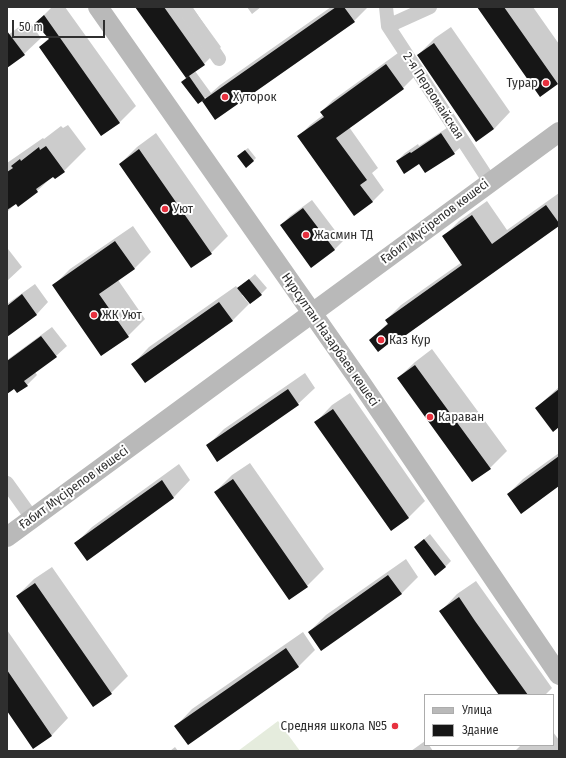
<!DOCTYPE html>
<html>
<head>
<meta charset="utf-8">
<style>
	body { margin:0 }
	#map { position:relative; width:566px; height:758px; overflow:hidden; background:#fff; font-family:"Fira Sans Condensed",sans-serif }
	canvas { display:block }
	.frame { position:absolute; inset:0; border:8px solid #2f2f2f; pointer-events:none }
	.legend { position:absolute; left:424px; top:694px; width:130px; height:52px; box-sizing:border-box; background:#fff; border:1px solid #acacac; margin:0; padding:5px 7px; list-style:none; font-size:12px; color:#2f2f2f }
	.legend li { display:flex; align-items:center; gap:8px; height:20px }
	.legend b { width:20px; border:1px solid #acacac }
	.scale { position:absolute; left:12px; top:20px; width:93px; height:18px; box-sizing:border-box; border:2px solid #2f2f2f; border-top:0; padding-left:5px; font-size:12px; line-height:14px; white-space:nowrap; color:#2f2f2f; -webkit-text-stroke:3px #fff; paint-order:stroke }
</style>
</head>
<body>
<div id="map">
<canvas width="566" height="758"></canvas>
<div class="frame"></div>
<ul class="legend">
<li><b style="height:5px;background:#b9b9b9"></b>Улица</li>
<li><b style="height:11px;background:#161616"></b>Здание</li>
</ul>
<div class="scale">50 m</div>
</div>
<script>
const ctx = document.querySelector('canvas').getContext('2d');
ctx.lineJoin = 'round';
function fillPath(path, color) {
  ctx.fillStyle = color;
  ctx.fill(path, 'evenodd');
}
function strokePath(path, color, width, dash) {
  ctx.strokeStyle = color;
  ctx.lineWidth = width;
  ctx.lineCap = dash ? 'butt' : 'round';
  ctx.setLineDash(dash || []);
  ctx.stroke(path);
}
function write(font, color, halo, rows, align = 'center') {
  ctx.font = font + ' "Fira Sans Condensed",sans-serif';
  ctx.lineWidth = 4;
  ctx.setLineDash([]);
  ctx.textBaseline = 'middle';
  ctx.strokeStyle = halo;
  ctx.fillStyle = color;
  for (const [text, x, y, turn = 0] of rows) {
    ctx.save();
    ctx.translate(x, y);
    ctx.rotate((+turn || 0) * Math.PI / 180);
    ctx.textAlign = isNaN(turn) ? turn : align;
    if (halo) ctx.strokeText(text, 0, 0);
    ctx.fillText(text, 0, 0);
    ctx.restore();
  }
}
fillPath(new Path2D(`
	M278,721L300,751H238Z`), '#e5ecdd');
fillPath(new Path2D(`
	M52,7H65L136,106L120,122L102,135L40,47L49,38L36,23Z
	M136,7H192L221,47L204,64L195,71L211,93L220,85L331,7H368L354,21L206,98V97L198,103L187,78Z
	M247,7H261L252,14Z
	M483,7H533L559,44V82L540,95Z
	M28,20L41,38L24,54L7,67V36Z
	M451,27L510,112L494,129L418,55L435,38Z
	M398,53L415,76L403,88L349,127L378,168L372,173L384,190L372,202L298,137L310,125L323,115L321,112L333,100Z
	M68,125L86,149L64,171L53,176L37,191L16,203L7,212V163L43,138L44,139L61,126L63,128Z
	M450,126L463,145L454,153L419,163L397,161L405,153L418,144L419,146Z
	M156,133L228,236L211,253L120,164L137,147Z
	M248,148L256,158L253,161L241,153Z
	M559,193V225L397,335L370,340L388,323L386,320L401,305L462,262L444,236L459,221L487,201L507,230Z
	M312,200L343,241L334,250L281,225L290,216Z
	M133,226L151,252L134,269L118,280L145,319L128,336L54,285L70,269Z
	M7,249H8L22,267L7,281Z
	M255,274L267,288L261,294L242,295L249,304L232,321L133,364L149,347L236,286L238,289Z
	M35,284L48,302L37,314L7,336V304Z
	M52,327L67,346L56,356L35,372L37,375L27,385L14,388L7,393V360Z
	M432,349L507,451L490,468L398,378L415,362Z
	M305,373L315,388L298,404L207,446L224,429Z
	M559,387V426L536,408Z
	M350,393L425,501L408,518L316,422L332,405Z
	M559,453V485L508,494L523,479Z
	M250,463L324,569L307,586L289,599L215,492L232,475Z
	M179,464L190,480L174,497L87,559L76,543L92,527Z
	M430,534L451,561L445,567L415,547Z
	M406,559L418,577L401,594L309,632L326,615Z
	M52,567L128,676L111,693L93,705L17,596L34,579Z
	M476,581L552,688L545,695H500L441,611L457,594Z
	M7,630L68,718L52,735L34,747L7,709Z
	M303,632L315,650L298,667L176,726L192,709Z
	M553,732L559,740V751H515L521,745H553Z
	M425,741V745H429L433,751H411Z
	M175,747L178,751H170Z`), '#0003');
fillPath(new Path2D(`
	M135,7H164L205,65L186,78Z
	M336,7H344L355,22L215,120L202,101Z
	M477,7H504L558,84L540,97Z
	M44,15L120,123L101,136L39,47L49,39L35,23Z
	M7,31L25,55L7,68Z
	M434,43L494,129L476,142L417,55Z
	M386,64L404,89L336,138L367,180L360,185L373,202L354,216L297,136L324,117L320,112Z
	M189,76L205,99L198,104L181,82Z
	M441,133L455,154L425,173L419,164L404,174L396,161L410,152L411,153Z
	M46,146L65,172L55,179L53,177L36,189L38,192L18,207L16,204L7,210V172L13,168L11,166L20,159L21,161L39,147L40,150Z
	M139,149L212,254L191,268L119,164Z
	M245,150L254,161L246,168L237,156Z
	M546,205L559,223V226L399,340L397,337L378,352L369,340L388,324L385,320L462,265L442,236L472,215L492,244Z
	M303,208L335,250L311,268L280,225Z
	M115,241L135,269L99,294L129,337L101,356L52,285Z
	M249,279L262,295L250,304L237,288Z
	M22,294L37,315L7,337V306Z
	M219,302L233,321L145,383L131,364Z
	M41,336L57,357L24,381L28,386L17,393L14,389L7,394V361Z
	M415,365L491,469L472,482L397,378Z
	M288,389L299,405L217,462L206,445Z
	M559,389V427L553,432L535,408Z
	M333,409L409,518L391,531L314,422Z
	M559,456V486L521,514L507,494Z
	M233,479L308,587L289,600L214,492Z
	M162,480L174,498L87,561L74,543Z
	M424,539L446,567L435,576L414,547Z
	M388,575L402,594L321,651L308,632Z
	M35,583L112,694L93,707L16,596Z
	M459,597L475,621L528,695H499L488,680L439,611Z
	M286,648L299,667L188,745L174,726Z
	M7,670L52,736L33,749L7,711Z`), '#161616');
strokePath(new Path2D(`
	M184,7L219,59
	M386,7L388,26L490,182
	M388,26L430,7
	M7,483L32,518`), '#ccc', 14);
strokePath(new Path2D(`
	M98,7L359,380L559,675
	M7,537L559,132`), '#b9b9b9', 20);
for (const [x, y, r, color] of [
	[546,83,4,"#e7303e"],
	[225,97,4,"#e7303e"],
	[165,209,4,"#e7303e"],
	[306,235,4,"#e7303e"],
	[94,315,4,"#e7303e"],
	[381,340,4,"#e7303e"],
	[430,417,4,"#e7303e"],
	[395,726,4,"#e7303e"]
]) {
  const dot = new Path2D();
  dot.arc(x, y, r, 0, 2 * Math.PI);
  ctx.fillStyle = color;
  ctx.fill(dot);
  strokePath(dot, '#fff', 1.5);
}
write('13px', '#2f2f2f', '#fff', [
	["Турар",538,83,"right"],
	["Хуторок",233,97],
	["Уют",173,209],
	["Жасмин ТД",314,235],
	["ЖК Уют",102,315],
	["Каз Кур",389,340],
	["Караван",438,417],
	["Средняя школа №5",387,726,"right"]
], 'left');
write('13px', '#2f2f2f', '#fff', [
	["2-я Первомайская",433,96,57],
	["Ғабит Мүсірепов көшесі",435,222,-37],
	["Нұрсұлтан Назарбаев көшесі",330,340,55],
	["Ғабит Мүсірепов көшесі",74,488,-36]
]);
</script>
</body>
</html>
